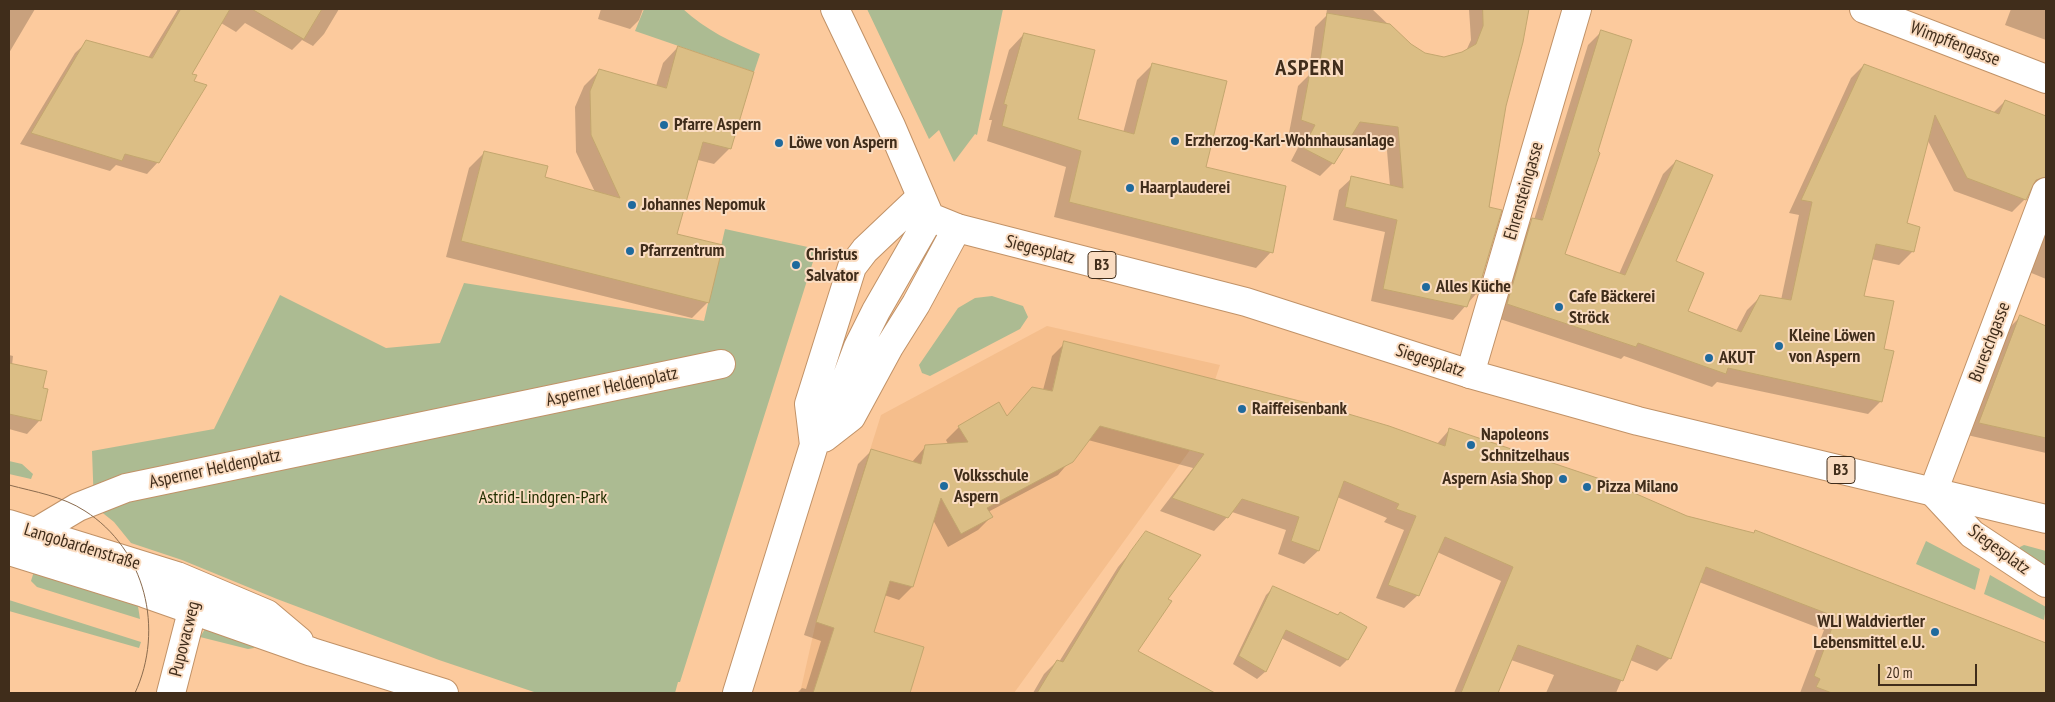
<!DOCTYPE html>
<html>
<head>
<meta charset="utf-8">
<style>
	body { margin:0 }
	#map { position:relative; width:2055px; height:702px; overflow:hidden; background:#fcca9d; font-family:"PT Sans Narrow",sans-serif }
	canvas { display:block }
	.frame { position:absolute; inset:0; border:10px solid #402d1b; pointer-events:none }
	.scale { position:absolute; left:1878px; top:664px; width:99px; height:22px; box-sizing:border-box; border:2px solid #402d1b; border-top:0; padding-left:6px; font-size:15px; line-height:18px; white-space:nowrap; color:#402d1b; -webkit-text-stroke:4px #fadcc1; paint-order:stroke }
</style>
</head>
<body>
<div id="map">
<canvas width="2055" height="702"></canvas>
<div class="frame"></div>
<div class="scale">20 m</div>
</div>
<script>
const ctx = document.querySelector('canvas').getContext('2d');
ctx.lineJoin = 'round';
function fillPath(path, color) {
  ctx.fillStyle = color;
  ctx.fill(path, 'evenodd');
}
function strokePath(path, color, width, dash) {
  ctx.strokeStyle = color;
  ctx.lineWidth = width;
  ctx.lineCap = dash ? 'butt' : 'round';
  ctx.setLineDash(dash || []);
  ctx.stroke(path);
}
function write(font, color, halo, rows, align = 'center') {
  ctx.font = font + ' "PT Sans Narrow",sans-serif';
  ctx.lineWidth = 4;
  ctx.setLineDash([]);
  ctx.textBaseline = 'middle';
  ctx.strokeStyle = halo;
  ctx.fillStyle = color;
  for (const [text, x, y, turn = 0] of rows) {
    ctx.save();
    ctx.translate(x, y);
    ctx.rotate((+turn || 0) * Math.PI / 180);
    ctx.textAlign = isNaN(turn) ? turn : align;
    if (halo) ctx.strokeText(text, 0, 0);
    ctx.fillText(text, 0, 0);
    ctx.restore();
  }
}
fillPath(new Path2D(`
	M1047,326L1220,365L1193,446L1014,693H800L816,622L881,415Z`), '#f5be8c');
fillPath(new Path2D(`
	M644,9H683C706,30 731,42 760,54L754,72L635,31Z
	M867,9H1003L977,135L975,134L954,162L939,130L929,139Z
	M725,229L817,249L680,682H678L675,693H537L439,660L277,599L182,560L131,543L114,522L94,506L92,451L214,429L280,295L386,348L440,343L464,283L704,321Z
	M992,296L1023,306L1028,317L1020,329L930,376L922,373L919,365L958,308L975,298Z
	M9,461L22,464L33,474L31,479L9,474Z
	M1926,541L1980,569L1975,590L1916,564Z
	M2024,545L2046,551V568L2020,550V547Z
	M35,568L137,600L140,619L37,587L31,581Z
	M1990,575L2046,607L2044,620L1984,594Z
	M9,600L141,642L139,648L9,611Z
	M205,629L256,644L254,648L248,649L200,637Z`), '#acbb92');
fillPath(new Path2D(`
	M9,9H35L9,53Z
	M178,9H339L324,34L313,46L302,40L292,50L245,23L236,32L221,23L190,75L158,162L147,174L116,165L110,171L20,144L75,53L87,42L148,58Z
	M601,9H643L639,20L630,29L598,19Z
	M1327,9H1372L1410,45L1425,54L1444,58L1466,51L1471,40L1469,9H1528L1522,42L1505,106L1476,294L1453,320L1371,301L1385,232L1333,220L1339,190L1352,178L1390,186L1386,139L1350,135L1333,163L1320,176L1291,161L1303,138L1289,133L1298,86L1308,76L1315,27L1326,16Z
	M2011,9H2046V40L2005,25Z
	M1601,32L1563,255L1619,274L1663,174L1676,161L1675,262L1686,311L1736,331L1747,310L1760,297L1781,300L1799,215L1789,213L1851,78L1864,65L1993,113L2005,101L2046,118V130L2041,144L2046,146V198L2038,190L2030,189L2025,199L2012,212L1954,191L1927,139L1906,224L1913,251L1899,265L1871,259L1862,297L1883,350L1881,401L1868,414L1717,382L1712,387L1624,356L1621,359L1494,317L1519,233L1534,220L1588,45Z
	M1024,34L1076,120L1123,133L1137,80L1153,64L1204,168L1271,252L1256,268L1054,217L1066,167L987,141L992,120H989L1009,50Z
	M678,47L730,148L714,164L698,160L676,235L708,302L692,318L446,257L469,168L485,152L544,178L595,192L576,152L575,107L584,86L600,70L656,86L663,63Z
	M2046,226V279L2029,272Z
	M2020,317L2046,327V453L1967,435L2007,330Z
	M1065,343L1436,445L1450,429L1687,517L1753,534L1755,532L2046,644V693H1800L1824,630L1699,582L1670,658L1657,671L1630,660L1616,693H1546L1554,675L1511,660L1497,693H1454L1501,581L1437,552L1418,595L1404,608L1376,598L1404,530L1384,522L1387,518L1337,497L1318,551L1304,564L1278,554L1286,530L1232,512L1214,531L1160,511L1193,468L1088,440L1058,475L988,512L991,517L978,530L948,547L933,520L912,587L899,600L884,595L873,633L923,648L909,693H797L802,688L806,689L821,641L804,635L858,464L871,451L912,462L926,446L948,444L946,440L959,427L1006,417L1033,388L1043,390L1052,356Z
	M9,355L13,356L12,365L41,389L47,390L39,421L27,434L9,429Z
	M1147,533L1166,600L1136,651L1212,693H1033L1044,674L1057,661L1059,662L1118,567Z
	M1273,588L1337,616L1340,613L1365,627L1347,660L1340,667L1281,638L1265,672L1257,679L1233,664L1266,595Z`), '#0003');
const building = new Path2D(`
	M181,9H230L192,74L197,75L194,81L207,85L159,163L125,154L122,161L31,133L86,40L152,58Z
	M252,9H322L304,39Z
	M1483,9H1529L1523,42L1506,106L1489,207L1502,210L1477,294L1472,293L1467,307L1383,289L1397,220L1345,207L1351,176L1403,188L1398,127L1360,122L1334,164L1303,148L1315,125L1301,120L1310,72L1318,75L1327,13L1390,24L1411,44L1425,53L1444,57L1462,52L1476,44L1483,26Z
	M1601,30L1632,40L1598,151L1600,153L1565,254L1625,275L1676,160L1713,175L1676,261L1704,273L1688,311L1741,332L1760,295L1791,300L1812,202L1801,200L1864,64L1999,114L2005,100L2046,116V177L2036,180L2026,200L1967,178L1935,115L1907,223L1920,227L1914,252L1876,244L1864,296L1894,301L1884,349L1894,351L1882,402L1728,368L1726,374L1638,343L1636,347L1507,304L1532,218L1542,220Z
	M1024,33L1095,50L1078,119L1134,134L1152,63L1227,81L1206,167L1286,186L1273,253L1069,202L1081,151L1002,126L1007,105L1004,104Z
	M678,46L754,72L731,149L703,142L677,234L723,245L709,303L461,241L484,151L548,166L545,177L620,198L591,135L590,91L599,69L666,88Z
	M2020,315L2046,326V438L1979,423Z
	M1064,341L1335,410L1389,426L1445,446L1449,428L1609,482L1687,516L1754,533L1755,530L2046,643V693H1832L1816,687L1820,679L1814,676L1836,617L1706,567L1671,659L1637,645L1623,681L1518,645L1498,693H1461L1513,567L1445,537L1419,596L1388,585L1416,516L1396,509L1399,504L1344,481L1319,551L1291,541L1299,517L1242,499L1228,518L1172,498L1204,454L1100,426L1073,462L987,508L993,517L961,534L941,498L913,587L890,581L874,632L924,647L910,693H813L834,628L816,622L871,449L921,464L925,445L968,442L958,426L999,402L1007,416L1032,387L1052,391Z
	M9,363L47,371L43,388L48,389L41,421L9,414Z
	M1146,531L1201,555L1168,599L1172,601L1138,651L1215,693H1037L1057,660L1063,662L1130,552Z
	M1273,586L1338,615L1340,612L1367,627L1348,660L1286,630L1266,672L1239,656Z`);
fillPath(building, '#dbbe85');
strokePath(building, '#c3a66e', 1);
const minor = new Path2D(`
	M1864,9L2046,79
	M2046,192L1933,492L1972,534L2046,583
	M1470,374L1577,9
	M30,550L36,532L78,507L126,488L721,364
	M171,693L198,588`);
const tertiary = new Path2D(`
	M9,524L177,576L267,614L299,641
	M9,551L144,593L312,652L444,693`);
const secondary = new Path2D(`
	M824,438L851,417L889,347L916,304L957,228
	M814,445L809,404L852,267L865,250L921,197
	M737,693L814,445L834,411L858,347L876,311L930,217`);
const primary = new Path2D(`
	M835,9L891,126L930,217L957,228L1246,302L1470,374L1638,421L2046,519`);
strokePath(minor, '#c19267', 30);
strokePath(tertiary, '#c19267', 30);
strokePath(secondary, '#c19267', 30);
strokePath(primary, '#c19267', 30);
strokePath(minor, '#fff', 28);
strokePath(tertiary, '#fff', 28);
strokePath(secondary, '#fff', 28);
strokePath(primary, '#fff', 28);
strokePath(new Path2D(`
	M9,485C35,492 62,496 85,511C145,549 165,629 135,693`), '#8a6b4e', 1);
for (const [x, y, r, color] of [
	[664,125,5,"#1f6a9d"],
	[1175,141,5,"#1f6a9d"],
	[779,143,5,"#1f6a9d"],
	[1130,188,5,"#1f6a9d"],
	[632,205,5,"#1f6a9d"],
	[630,251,5,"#1f6a9d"],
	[796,265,5,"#1f6a9d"],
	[1426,287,5,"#1f6a9d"],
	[1559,307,5,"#1f6a9d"],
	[1779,346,5,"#1f6a9d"],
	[1709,358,5,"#1f6a9d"],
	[1242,409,5,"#1f6a9d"],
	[1471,445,5,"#1f6a9d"],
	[1563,479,5,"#1f6a9d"],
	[944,486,5,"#1f6a9d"],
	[1587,487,5,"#1f6a9d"],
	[1935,632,5,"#1f6a9d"]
]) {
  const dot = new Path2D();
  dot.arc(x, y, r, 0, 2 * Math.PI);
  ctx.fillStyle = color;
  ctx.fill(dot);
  strokePath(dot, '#fadcc1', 2);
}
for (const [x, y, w] of [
	[1102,265,28],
	[1841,470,28]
]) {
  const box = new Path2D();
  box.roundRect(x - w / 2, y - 13.5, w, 27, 4);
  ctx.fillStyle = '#fadcc1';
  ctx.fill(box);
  strokePath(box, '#402d1b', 1);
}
write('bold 16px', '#402d1b', null, [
	["B3",1102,265],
	["B3",1841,470]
]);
write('18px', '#402d1b', '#fadcc1', [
	["Wimpffengasse",1955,44,21],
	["Ehrensteingasse",1524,191,-74],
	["Siegesplatz",1040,250,14],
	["Bureschgasse",1990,342,-69],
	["Siegesplatz",1430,361,18],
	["Asperner Heldenplatz",612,387,-12],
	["Asperner Heldenplatz",215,469,-12],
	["Langobardenstraße",82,547,17],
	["Siegesplatz",1999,550,36],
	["Pupovacweg",185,639,-76]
]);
write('bold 18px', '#402d1b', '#fadcc1', [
	["Pfarre Aspern",674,125],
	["Erzherzog-Karl-Wohnhausanlage",1185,141],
	["Löwe von Aspern",789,143],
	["Haarplauderei",1140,188],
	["Johannes Nepomuk",642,205],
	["Pfarrzentrum",640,251],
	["Christus",806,255],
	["Salvator",806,276],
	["Alles Küche",1436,287],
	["Cafe Bäckerei",1569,297],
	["Ströck",1569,318],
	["Kleine Löwen",1789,336],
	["von Aspern",1789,357],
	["AKUT",1719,358],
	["Raiffeisenbank",1252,409],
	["Napoleons",1481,435],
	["Schnitzelhaus",1481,456],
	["Volksschule",954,476],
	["Aspern",954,497],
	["Aspern Asia Shop",1553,479,"right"],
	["Pizza Milano",1597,487],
	["WLI Waldviertler",1925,622,"right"],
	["Lebensmittel e.U.",1925,643,"right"]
], 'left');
write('18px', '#232f00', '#fadcc1', [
	["Astrid-Lindgren-Park",543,498]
]);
ctx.letterSpacing = '1px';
write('bold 22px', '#402d1b', '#fadcc1', [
	["ASPERN",1310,69]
]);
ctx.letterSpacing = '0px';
</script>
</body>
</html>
